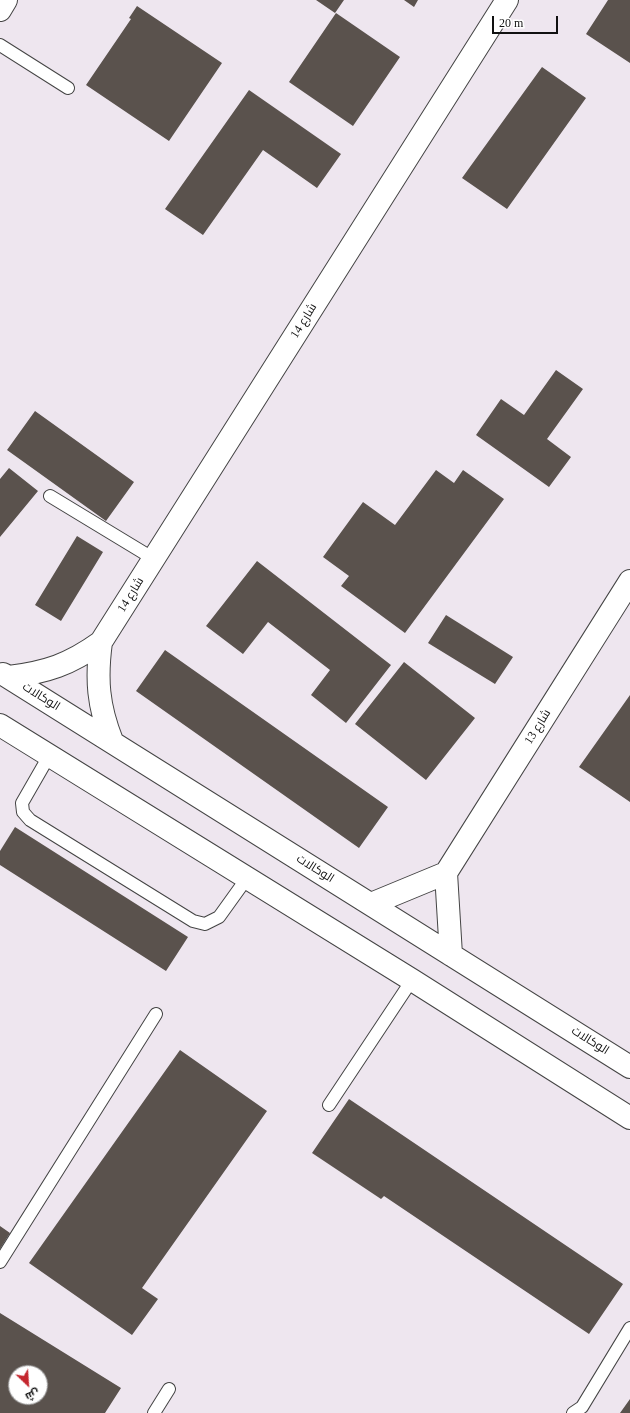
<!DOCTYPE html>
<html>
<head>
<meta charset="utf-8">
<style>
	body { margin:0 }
	#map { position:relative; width:630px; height:1413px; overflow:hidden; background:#fffdf5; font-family:"Times New Roman",Cairo,serif }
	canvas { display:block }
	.north { position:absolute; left:8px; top:1365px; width:40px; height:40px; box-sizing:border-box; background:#fff; border:1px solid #a0a0a0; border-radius:50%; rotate:155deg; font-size:11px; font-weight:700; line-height:16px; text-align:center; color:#111 }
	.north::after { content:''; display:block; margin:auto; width:14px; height:18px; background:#c4262e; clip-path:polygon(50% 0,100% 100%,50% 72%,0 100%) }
	.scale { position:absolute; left:492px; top:16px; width:66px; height:18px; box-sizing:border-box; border:2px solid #111; border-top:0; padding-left:5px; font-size:12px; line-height:14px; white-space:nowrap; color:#111; -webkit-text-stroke:3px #fff; paint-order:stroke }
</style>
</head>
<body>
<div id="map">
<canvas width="630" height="1413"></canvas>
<div class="north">ش</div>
<div class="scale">20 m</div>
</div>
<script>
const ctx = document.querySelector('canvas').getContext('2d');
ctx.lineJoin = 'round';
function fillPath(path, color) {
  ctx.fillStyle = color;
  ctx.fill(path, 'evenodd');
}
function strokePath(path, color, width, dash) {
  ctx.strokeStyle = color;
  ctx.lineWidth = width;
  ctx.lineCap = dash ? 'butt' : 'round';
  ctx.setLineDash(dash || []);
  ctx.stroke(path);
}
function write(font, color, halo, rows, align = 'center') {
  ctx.font = font + ' "Times New Roman",Cairo,serif';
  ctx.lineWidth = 4;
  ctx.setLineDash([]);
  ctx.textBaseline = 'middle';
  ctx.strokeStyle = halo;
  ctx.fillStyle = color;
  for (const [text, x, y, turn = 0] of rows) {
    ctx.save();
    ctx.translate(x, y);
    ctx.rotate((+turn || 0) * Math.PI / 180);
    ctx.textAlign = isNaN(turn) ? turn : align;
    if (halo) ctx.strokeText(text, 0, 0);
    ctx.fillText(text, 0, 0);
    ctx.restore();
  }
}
fillPath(new Path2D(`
	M0,0H630V1413H0ZM16,1373H40V1397H16Z`), '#eee6ef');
fillPath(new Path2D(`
	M316,0H344L335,13Z
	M404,0H418L414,7Z
	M608,0H630V63L586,34Z
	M137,6L222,63L169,141L86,85L131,19L129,18Z
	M336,13L400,57L353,126L289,82Z
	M542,67L586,98L507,209L462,178Z
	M249,90L341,154L317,188L263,150L203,235L165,209Z
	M556,370L583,389L547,439L571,457L549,487L476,435L501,399L524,415Z
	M35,411L134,482L106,521L7,450Z
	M9,468L38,491L0,537V479Z
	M436,470L454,483L463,470L504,499L405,633L341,586L349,576L323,557L363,502L395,525Z
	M77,536L103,552L61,621L35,605Z
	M257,561L391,665L346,723L311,695L330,670L268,622L243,654L206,626Z
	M446,615L513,657L495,684L428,643Z
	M165,650L388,807L359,848L136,691Z
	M404,662L475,718L426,780L355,724Z
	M630,695V802L579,767Z
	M15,827L188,937L166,971L0,865V851Z
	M180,1050L267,1111L142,1288L158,1299L132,1335L29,1263Z
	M349,1099L623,1284L589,1334L384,1196L381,1199L312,1153Z
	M0,1226L10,1233L0,1249Z
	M0,1313L121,1388L105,1413H0ZM16,1373H40V1397H16Z
	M630,1399V1413H620Z`), '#5a524d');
const lane = new Path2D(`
	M0,45L68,88
	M50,496L154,559
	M49,756L22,803L23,812L30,820L193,921L205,924L219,917L247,878
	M329,1105L412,980
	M0,1262L156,1014
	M154,1413L169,1389
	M573,1413L582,1407L630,1328`);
const street = new Path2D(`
	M0,10L6,0
	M101,642C96,679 98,706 112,741
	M3,674L630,1067
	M9,677C47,672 69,665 101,642L507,0
	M0,725L412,980L630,1118
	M446,873L451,955
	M371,904L446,873L630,581`);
strokePath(lane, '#444', 14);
strokePath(street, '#444', 24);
strokePath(lane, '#fff', 12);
strokePath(street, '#fff', 22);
write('12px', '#111', '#fff', [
	["شارع 14",304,321,-58],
	["شارع 14",131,595,-58],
	["الوكالات",41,697,32],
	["شارع 13",538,727,-58],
	["الوكالات",315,869,32],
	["الوكالات",590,1041,32]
]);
</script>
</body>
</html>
